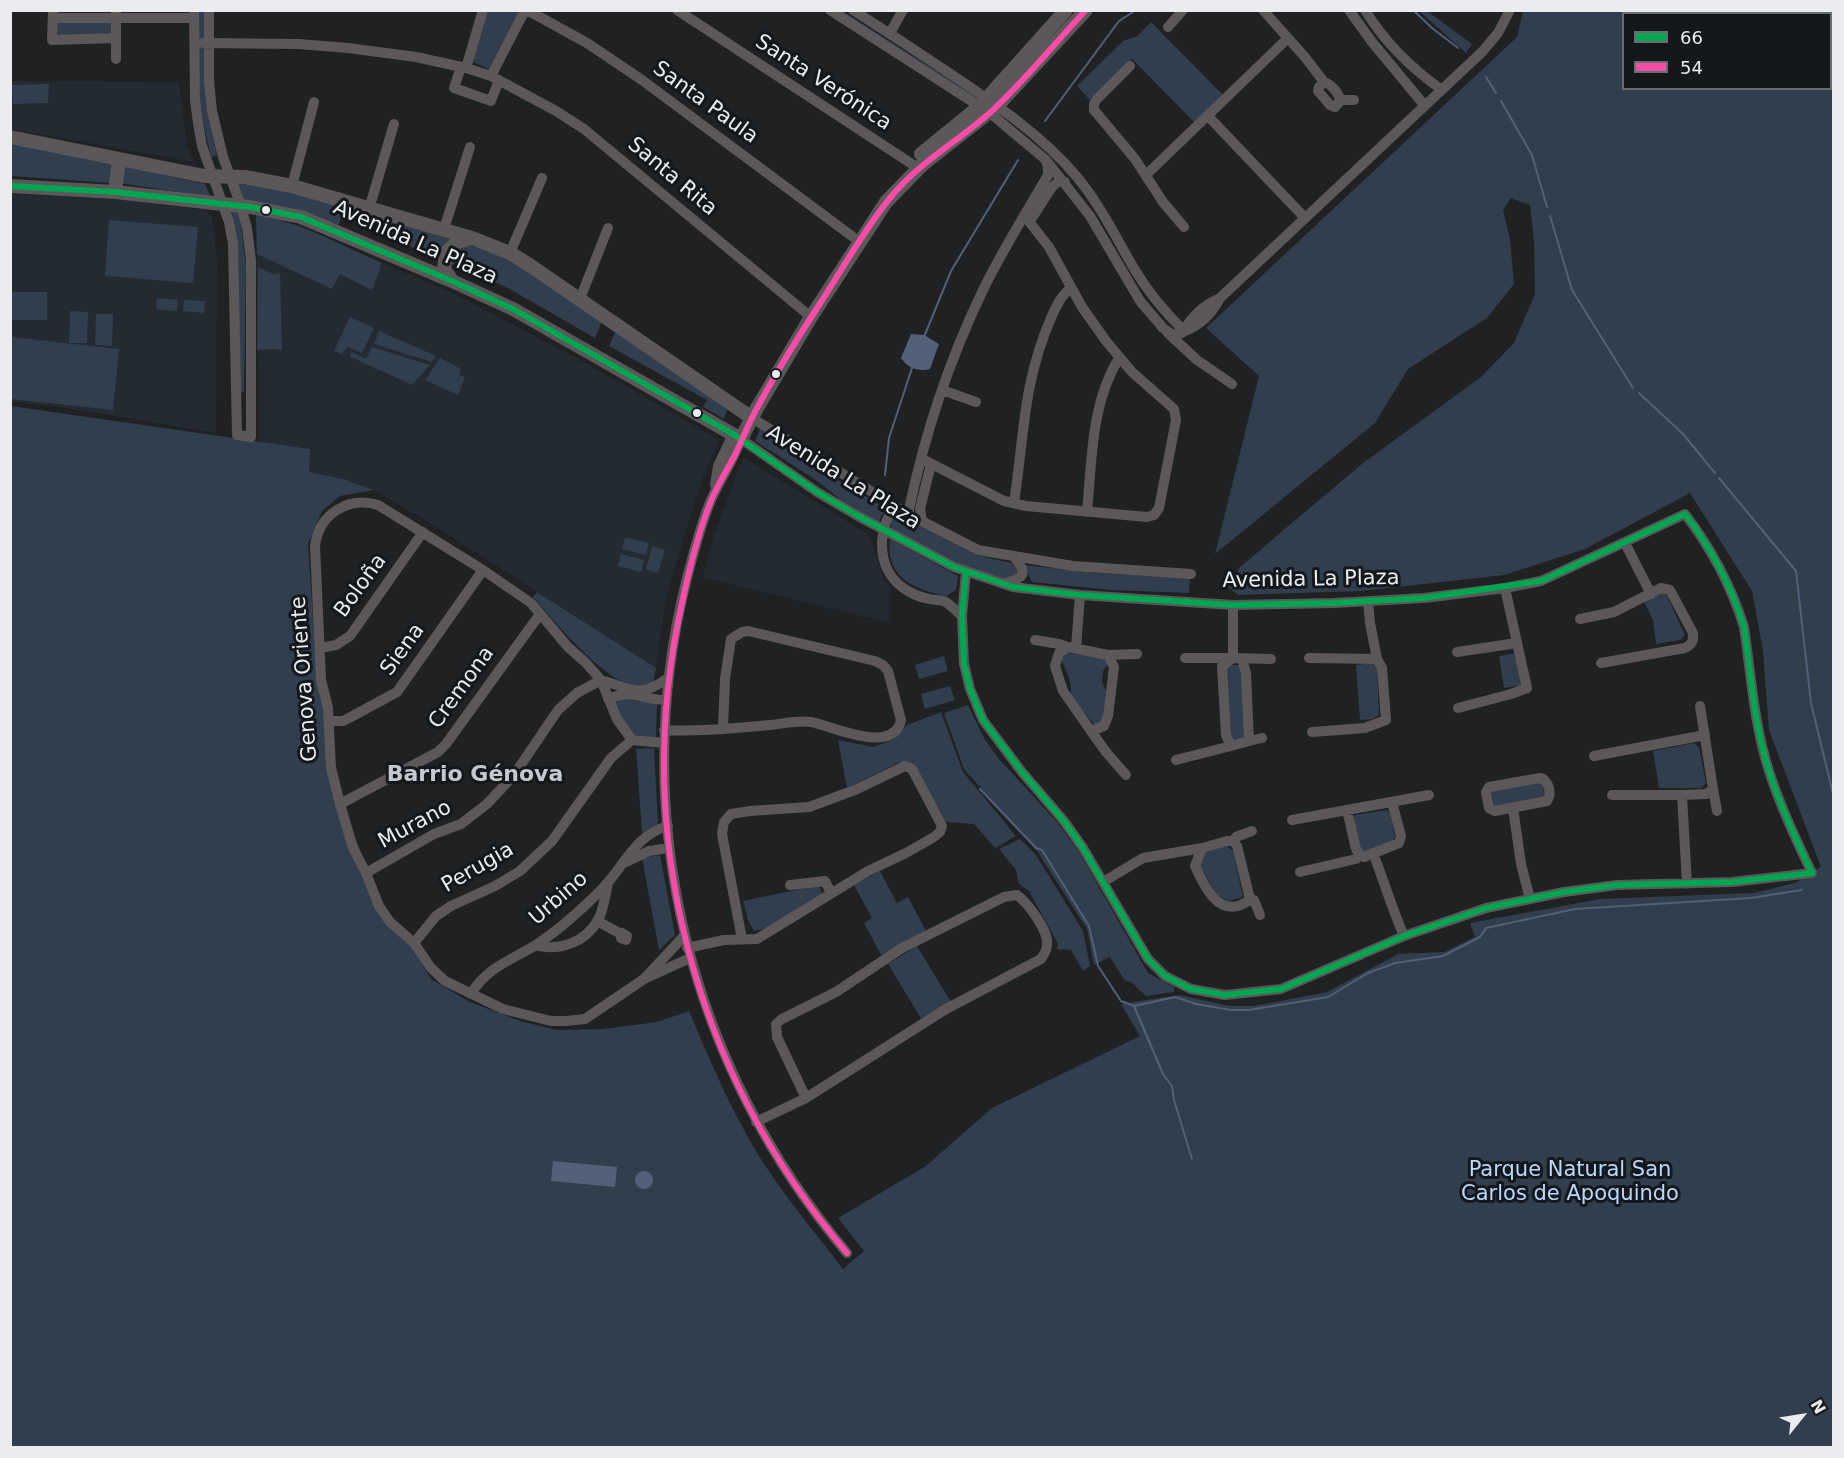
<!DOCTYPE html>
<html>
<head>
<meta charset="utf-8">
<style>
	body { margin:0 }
	#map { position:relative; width:1844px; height:1458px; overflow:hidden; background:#1f2123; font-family:"DejaVu Sans",sans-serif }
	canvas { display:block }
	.frame { position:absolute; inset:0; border:12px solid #eaecef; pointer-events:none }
	.legend { position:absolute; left:1622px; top:12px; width:210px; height:78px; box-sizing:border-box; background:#14181c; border:2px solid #6a6d70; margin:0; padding:8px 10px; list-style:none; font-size:18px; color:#eaecef }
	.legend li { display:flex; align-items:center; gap:12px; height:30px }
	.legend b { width:30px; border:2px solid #6a6d70 }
	.north { position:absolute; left:1772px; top:1386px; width:60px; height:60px; -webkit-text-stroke:4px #14181c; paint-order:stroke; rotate:60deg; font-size:16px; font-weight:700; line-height:24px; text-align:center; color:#eaecef }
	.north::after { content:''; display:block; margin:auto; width:21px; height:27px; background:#eaecef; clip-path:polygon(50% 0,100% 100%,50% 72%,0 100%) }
</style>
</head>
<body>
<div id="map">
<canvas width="1844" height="1458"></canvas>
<div class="frame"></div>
<ul class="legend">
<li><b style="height:8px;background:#00a651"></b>66</li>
<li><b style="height:8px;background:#f54da8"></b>54</li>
</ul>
<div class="north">N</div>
</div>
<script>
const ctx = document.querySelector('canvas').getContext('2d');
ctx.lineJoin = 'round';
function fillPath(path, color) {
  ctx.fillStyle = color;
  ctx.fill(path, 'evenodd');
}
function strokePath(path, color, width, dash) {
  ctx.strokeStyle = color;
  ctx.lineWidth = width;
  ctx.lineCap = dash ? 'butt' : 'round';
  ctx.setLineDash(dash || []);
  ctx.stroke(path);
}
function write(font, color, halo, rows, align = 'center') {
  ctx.font = font + ' "DejaVu Sans",sans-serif';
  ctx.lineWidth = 6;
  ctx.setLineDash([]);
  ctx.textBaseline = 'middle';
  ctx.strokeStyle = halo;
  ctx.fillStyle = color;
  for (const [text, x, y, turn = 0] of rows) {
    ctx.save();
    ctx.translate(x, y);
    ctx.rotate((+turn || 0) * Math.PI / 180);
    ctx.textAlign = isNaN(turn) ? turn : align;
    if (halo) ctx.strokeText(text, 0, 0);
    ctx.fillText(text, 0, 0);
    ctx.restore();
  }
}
fillPath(new Path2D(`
	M10,81L179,82L187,146L194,162L11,129Z
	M10,194L123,200L205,210L212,217L217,260L216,433L53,406L11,402Z
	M256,215L317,235L455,294L584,362L719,440L702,480L674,570L665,605L656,668L433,525L374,490L343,479L309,472V449L259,442Z
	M743,457L869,535L884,579L890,586V623L702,577L715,533Z`), '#232a31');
fillPath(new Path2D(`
	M198,11H205L207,110L217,155L213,157L211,156L200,110Z
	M486,11H519L489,69L473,62Z
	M837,11H843L975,96L973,99Z
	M1419,11H1427L1472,44L1466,53Z
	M1523,11H1833V1447H11V406L310,449L309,472L343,479L374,490L340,496L322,511L308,544L315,649L326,708L328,766L389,927L413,949L431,979L470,1002L520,1021L557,1030L603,1029L657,1022L689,1011C712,1065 737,1125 771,1174C793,1207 819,1237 843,1269L864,1251L838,1218L926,1166L992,1108L1140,1036L1121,1004L1179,995L1230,1006H1254L1327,992L1398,954L1444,952L1475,937L1470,923L1600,899L1754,893L1795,883L1821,867L1769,730L1763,651L1752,591L1690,493L1585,549L1504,575L1361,591L1238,595L1228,587L1240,567L1363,463L1481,377L1514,343L1535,294L1534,242L1530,205L1511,198L1503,210L1510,239L1514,284L1487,318L1408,369L1375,423L1215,554L1259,376L1206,328L1517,37ZM1624,14H1830V88H1624Z
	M113,19V36H56L55,20Z
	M1151,22L1224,96L1196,124L1132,59L1090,100L1077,86L1123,41L1137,36Z
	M49,84L48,103L13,104L12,85Z
	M10,141L205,184L211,197L125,184L11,176Z
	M235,180L281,187L452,240L441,260L342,217L337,227L244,201Z
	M231,210L239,211L246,266L244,391L241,393L240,392L238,260Z
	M256,215C300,221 342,246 382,263L372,290L340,274L332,289L257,254Z
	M109,220L198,227L193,283L105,276Z
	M465,244L505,256L602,321L595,338L508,288L447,262L448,254Z
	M258,267L273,274L280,273L282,351L276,349L257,350Z
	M11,292H47V320H11Z
	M157,298L178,300L177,311L156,309Z
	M184,300L205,301L204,313L183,311Z
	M70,311L88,312L87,343H69Z
	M96,314H113L112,346L95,345Z
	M350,317L374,328L362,353L348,347L342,354L334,351Z
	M616,330L727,409L724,419L703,407L707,400L609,346Z
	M379,331L436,356L432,362L374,344Z
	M11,337L119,349L113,410L11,399Z
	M372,347L430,365L412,385L349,356L352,352L366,359Z
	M440,358L461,369L459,375L465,377L458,395L425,380Z
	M760,429L833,477L887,509L881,516L879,523L842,501L819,482L755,441Z
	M896,515L902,516L976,555L1011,563L1016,567L1018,573L1007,580L964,567L891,529V518Z
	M625,537L649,543L646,555L622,549Z
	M890,539L958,576L956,590L946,596C914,589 885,578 890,539Z
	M652,546L665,550L658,573L646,569Z
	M621,554L644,560L641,572L618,566Z
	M1024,565L1096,573L1190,578L1189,593L1111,590L1032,582Z
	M537,592L656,668L653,684C649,685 643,687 639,687C608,686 554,621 533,597Z
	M1662,592L1667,596L1685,635L1680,640L1656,644L1653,620L1644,602Z
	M1067,653L1101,657L1105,659L1108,664L1103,671L1102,681L1106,691L1103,721L1095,725L1070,696C1074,683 1065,670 1061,659Z
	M1516,653L1522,685L1504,688L1499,656Z
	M944,656L948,671L919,679L915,665Z
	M1373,663L1377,668L1379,715L1373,719L1360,720L1356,665Z
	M1226,665H1242L1247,738L1231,741Z
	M950,686L955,700L925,709L921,694Z
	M629,696L657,703L656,738L634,735L622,719L615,701Z
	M968,705L984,738L999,759L1057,822L1079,852L1148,973L1174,987V992L1146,996L1131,982L1125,981L1110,957L1094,965L1087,929L1037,851L964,769L944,713Z
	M941,712L963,772L1016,836L995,848L974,824L946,822L909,762L898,763L847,788L838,740L873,747L893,740L907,725Z
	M1694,743L1699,747L1706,783L1701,788H1659L1653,751Z
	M654,748L658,824L642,833L636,749Z
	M1542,780L1545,799L1494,807L1491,788Z
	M1387,810L1390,813L1395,837L1393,841L1364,852L1360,849L1353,820L1355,815Z
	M1020,839L1036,855L1083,931L1090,966L1083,971L1071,950L1057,949L1058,944L1029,891L1019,884L1016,870L999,849Z
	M1227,846L1233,851L1243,897L1229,901L1217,895L1198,863L1203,852Z
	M660,855L675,935L659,950L642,858Z
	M880,871L897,903L908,897L926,931L881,955L864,923L872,918L854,885Z
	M819,885L822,894L767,928L754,931L748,920L743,901Z
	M917,946L951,1002L922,1020L888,964Z`), '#313e4d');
fillPath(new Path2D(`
	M911,334L924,335L939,344L930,369C918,372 908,368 901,358Z
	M553,1161L617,1167L615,1187L551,1181Z
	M635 1180a9 9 0 1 1 18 0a9 9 0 1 1-18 0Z`), '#536178');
strokePath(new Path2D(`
	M1413,10L1432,28L1458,48
	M1486,77L1496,93
	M1501,101L1532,155L1547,207
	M1045,121L1119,21L1136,10
	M1550,216L1572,290L1633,388
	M924,337L951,271L1018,160
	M1639,393L1683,434L1715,473
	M885,475L889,438L913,365
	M1719,478L1796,571L1811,703L1834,798
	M980,789L1036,848L1042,850L1089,926L1098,966L1121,1001L1134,1006L1175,997L1196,1004L1231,1010H1249L1328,997L1368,973L1395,963L1443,956L1480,937L1486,928L1575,909L1751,898L1802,890
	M1134,1006L1163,1074L1172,1086L1174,1100L1192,1159`), '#536178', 2);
strokePath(new Path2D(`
	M194,10L195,100L198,123L202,146L229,222L233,244L237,435L251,437V260L247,228L241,206L223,157L212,111L209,81V10
	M527,10L587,43L642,80L853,237
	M677,10L918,168
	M830,10L990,113L1046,160L1090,216L1140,301L1163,328L1173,335C1194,330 1210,318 1220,298L1482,52L1498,33L1510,10
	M853,10C886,31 918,52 949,73C994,103 1042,135 1077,177C1101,206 1116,238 1135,270C1148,292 1165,312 1183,330
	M1263,10L1304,56L1324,82C1331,84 1340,94 1340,101L1335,107L1330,105L1318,91L1319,87L1324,82
	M1349,10L1372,42L1425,106
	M1365,10C1385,43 1411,68 1442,90
	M53,11L52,40L116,38V11
	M53,18H193
	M1168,27L1183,10
	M890,33L903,10
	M116,38V59
	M203,43L299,44L348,48L416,57L466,68L491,76L556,111L584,129L811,317
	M1130,66L1097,99L1094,104V110L1135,159L1163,202L1184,227
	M461,67L454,88L491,101L499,80
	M466,68L483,10
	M491,76L525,10
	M1340,100H1354
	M1208,116L1305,218
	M1146,175L1288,38
	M292,186L314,102
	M369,209L394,124
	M1030,221L1052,187L1058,182H1065
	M444,229L470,147
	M510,253L542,178
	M580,299L608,228
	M1168,333L1197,360L1232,384
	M1182,333C1191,317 1203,305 1220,298
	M942,390L976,402
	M752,418L908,514L978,550L1073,566L1191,574
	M922,459L1004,501L1026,506L1147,517L1154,515L1159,508L1176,420L1174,409L1132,372L1106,341L1082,307L1049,247L1024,215
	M715,485L718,466L733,434
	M1014,503C1024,437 1023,382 1051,318C1056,307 1061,295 1071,288
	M895,506C875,532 877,574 908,591C915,595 923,598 930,599C934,600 940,600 944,601C950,604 957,612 962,616
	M1087,512C1092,460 1091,403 1119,358
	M908,514C924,436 949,360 984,288C1003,249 1026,213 1048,175V167L1046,161
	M922,521L920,509L931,464
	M1625,543L1651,594
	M1006,583C1024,578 1028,574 1015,558
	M1580,619L1614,612L1661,588L1670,590L1693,633C1694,641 1692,644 1685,648L1601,663
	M1035,640L1059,644L1068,647
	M1068,647L1108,655L1114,667L1108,716L1104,726L1091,731L1063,691L1055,666L1059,653Z
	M320,648L336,645L350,636L423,532
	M1076,648L1080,595
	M1457,652L1517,643
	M1108,655L1137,654
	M1185,658H1233V605
	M1309,658L1377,659
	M1242,659L1246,673L1249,741L1231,746L1226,735L1222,666L1233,658L1271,659
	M608,699C637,688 640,700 666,700
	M1458,708L1511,694L1527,688L1505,588
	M330,721H343L349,718L397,692L483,570
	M664,730C700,732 735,728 770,725C783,724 797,720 811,722C832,726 894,756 901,720L888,671L883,665L875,661L748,631L742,632L731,639L725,679L723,727
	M1091,731L1106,752L1126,775
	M1312,732L1365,728L1386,720L1382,668L1377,659L1370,623L1368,601
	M632,740L617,719L601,680L586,663L568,647L531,603L483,570L378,505C348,496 319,514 315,546L321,680L328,708L331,768L340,804L353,848L366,873L379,906L390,922L414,943L431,968L445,981L503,1009L551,1021H566L585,1019L644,979L690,958
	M1249,741L1262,738
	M1594,756L1705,735
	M1176,760L1231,746
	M1540,778C1549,780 1552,794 1547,801L1495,811L1489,808L1486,792L1489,787Z
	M1713,789L1717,811
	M1612,795H1682
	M340,804L438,752L446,744L540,614
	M1513,808L1521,864L1530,899
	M1347,810L1356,849L1360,855L1364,857L1399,843L1401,836L1392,802
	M1292,820L1429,795
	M1233,841L1237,846L1250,899L1254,900L1260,915
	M1373,853C1384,881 1392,909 1404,936
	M624,863L649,851L669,848
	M1300,872L1356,859L1360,855
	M366,873L434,834L461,824L487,804L514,775L558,710L577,693L601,680C632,689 639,699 668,678
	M1103,882L1143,858L1202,848
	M1687,884L1682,795L1706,794L1713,789L1700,706
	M790,885L825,881L831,893
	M1250,899C1247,903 1243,904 1238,906C1215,912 1203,883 1195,866L1202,848L1227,841H1233L1236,837L1252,831
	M597,921L621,934L622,933L627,936L626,940L621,938V934
	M414,943L436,916L451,906L495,886L520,871L552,841L611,758L632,740L664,743
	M536,945C559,952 586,942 598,920C604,909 605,896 608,883
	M687,948L724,940L757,939L868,871L906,853L934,837L940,832L942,826L912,769L905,766L855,790L809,807L750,811L731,814L724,822L722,834L742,939
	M644,979L685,935
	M471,994C486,968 511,960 536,945C551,935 566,923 579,911C589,902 600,892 609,881C627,860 638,834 668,826
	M756,1122L806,1098L946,1009L1041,959C1045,953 1048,948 1047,940C1045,927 1028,903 1017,895L1004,897L902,948L836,992L782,1019L776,1024L777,1037L806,1098
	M847,1253C690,1067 627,819 686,582C693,555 700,526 711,500C720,479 734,460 741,439L817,492L858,516L954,567L1013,587L1080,595L1233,605L1334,603L1424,598L1505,588L1541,581L1685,514C1711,548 1731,585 1744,627C1751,674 1754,725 1769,771C1780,806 1796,840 1812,873L1732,882L1617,885L1564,892L1486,908L1404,936L1281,989L1225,995L1191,989L1165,976L1148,959L1083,848L1064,821L1022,772L983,720L970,689L964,664L962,616L966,572`), '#5c5859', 10);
strokePath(new Path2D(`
	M10,137L204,176L245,177L292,186L472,238L510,253L531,266L752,418
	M921,154L980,106L1066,10
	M10,186L115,192L250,207L301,217L452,281L513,309L741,439L757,408L811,317L886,202L922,165L997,106L1086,10
	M115,192L119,160
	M452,281L444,269L446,253L457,242L472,238`), '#5c585a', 14);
strokePath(new Path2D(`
	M10,186L115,192L250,207L301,217L452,281L513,309L733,434L817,492L858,516L954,567L1013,587L1080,595L1233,605L1334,603L1424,598L1541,581L1685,514C1711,548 1731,585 1744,627C1751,674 1754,725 1769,771C1780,806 1796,840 1812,873L1732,882L1617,885L1564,892L1486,908L1404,936L1281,989L1225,995L1191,989L1165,976L1148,959L1083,848L1064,821L1022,772L983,720L970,689L964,664L962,616L966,572`), '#00a651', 6);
strokePath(new Path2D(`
	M847,1253C694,1073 630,835 682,603C689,570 697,537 709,506C715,489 726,472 735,455C742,440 748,425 756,410C775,374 797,339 819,305C842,270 863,231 890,198C919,162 959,141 993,110C1026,79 1055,43 1086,10`), '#f54da8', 6);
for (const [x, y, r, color] of [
	[266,210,5,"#eaecef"],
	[776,374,5,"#eaecef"],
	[697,413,5,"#eaecef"]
]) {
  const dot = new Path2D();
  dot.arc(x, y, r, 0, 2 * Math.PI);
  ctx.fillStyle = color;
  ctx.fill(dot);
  strokePath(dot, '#14181c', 2);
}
write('21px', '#eaecef', '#14181c', [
	["Santa Verónica",823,83,33],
	["Santa Paula",705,103,36],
	["Santa Rita",672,177,40],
	["Avenida La Plaza",415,243,24],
	["Avenida La Plaza",843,478,32],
	["Avenida La Plaza",1311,580,-1],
	["Boloña",361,586,-54],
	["Siena",403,650,-54],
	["Genova Oriente",305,679,-94],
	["Cremona",462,688,-54],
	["Murano",415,825,-28],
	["Perugia",478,868,-30],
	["Urbino",559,899,-41]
]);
write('21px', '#b9d9fc', '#14181c', [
	["Parque Natural San",1570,1171],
	["Carlos de Apoquindo",1570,1195]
]);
write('bold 22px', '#c4c9cf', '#14181c', [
	["Barrio Génova",475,775]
]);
</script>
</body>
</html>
